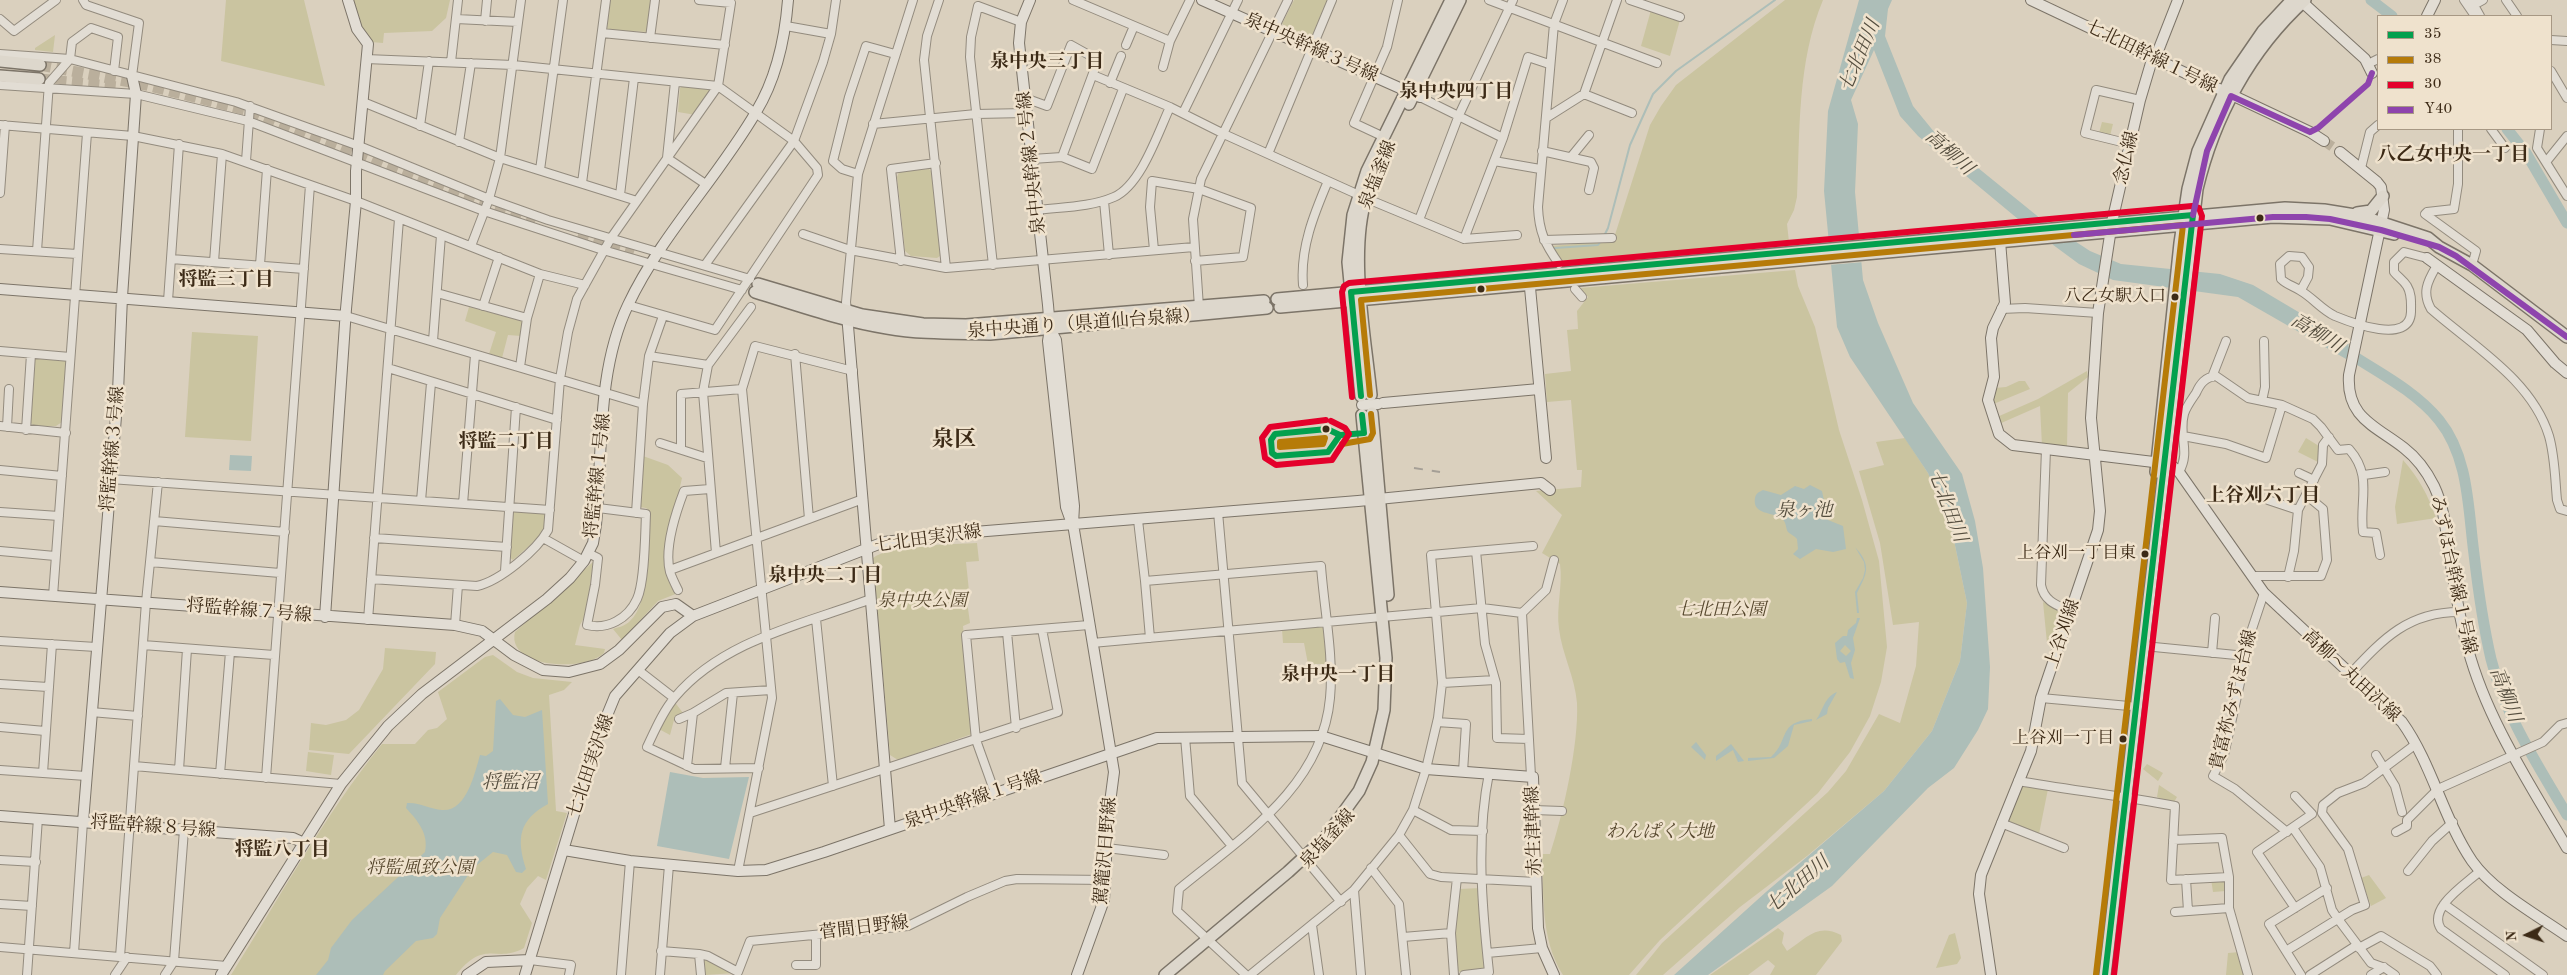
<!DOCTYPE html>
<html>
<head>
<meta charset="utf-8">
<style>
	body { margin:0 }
	#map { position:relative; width:2567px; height:975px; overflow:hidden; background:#dad0be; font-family:"Old Standard TT",serif }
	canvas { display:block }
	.legend { position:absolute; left:2377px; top:15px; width:175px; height:115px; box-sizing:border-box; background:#efe2cd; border:1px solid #a79884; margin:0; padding:6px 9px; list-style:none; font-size:15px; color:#3c2a16 }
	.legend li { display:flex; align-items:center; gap:10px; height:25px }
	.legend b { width:25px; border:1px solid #a79884 }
	.north { position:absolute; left:2502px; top:910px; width:50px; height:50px; -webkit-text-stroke:4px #efe2cd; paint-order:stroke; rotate:266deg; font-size:14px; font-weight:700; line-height:20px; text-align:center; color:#3c2a16 }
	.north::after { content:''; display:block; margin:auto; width:18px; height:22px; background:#3c2a16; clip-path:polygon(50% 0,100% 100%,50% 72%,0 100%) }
</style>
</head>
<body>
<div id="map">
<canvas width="2567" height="975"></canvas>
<ul class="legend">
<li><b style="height:6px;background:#03a04e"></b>35</li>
<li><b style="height:6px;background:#b67b08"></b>38</li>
<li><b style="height:6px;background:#e4002b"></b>30</li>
<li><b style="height:6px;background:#8e44ad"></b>Y40</li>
</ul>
<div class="north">N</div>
</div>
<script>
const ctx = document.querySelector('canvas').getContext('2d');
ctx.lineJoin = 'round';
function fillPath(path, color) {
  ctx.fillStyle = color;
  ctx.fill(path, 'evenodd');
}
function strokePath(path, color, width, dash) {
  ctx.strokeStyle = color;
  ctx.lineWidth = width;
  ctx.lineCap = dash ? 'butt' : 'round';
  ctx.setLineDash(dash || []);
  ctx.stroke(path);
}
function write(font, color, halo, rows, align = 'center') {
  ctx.font = font + ' "Old Standard TT","Noto Serif JP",serif';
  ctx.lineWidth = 5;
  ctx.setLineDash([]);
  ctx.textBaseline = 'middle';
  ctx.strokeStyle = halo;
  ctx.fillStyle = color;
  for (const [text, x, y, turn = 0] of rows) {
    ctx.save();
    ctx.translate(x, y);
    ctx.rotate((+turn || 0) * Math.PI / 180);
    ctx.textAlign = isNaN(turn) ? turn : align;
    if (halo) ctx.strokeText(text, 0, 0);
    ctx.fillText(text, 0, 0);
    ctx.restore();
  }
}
fillPath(new Path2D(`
	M226,0H304L325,86L221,61Z
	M351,0H450L446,18L432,31L384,33L383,43L371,42L362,27Z
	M609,0H651L648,32L607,30Z
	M1294,0H1329L1314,37L1308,39L1282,24Z
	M1785,0H1823C1797,62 1800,131 1797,197L1794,210L1787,224L1789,242L1563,264L1550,246L1613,241L1650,125L1661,106L1676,85Z
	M1651,10L1680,20L1670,56L1641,46Z
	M55,35L53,52L35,50V48Z
	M683,86L711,89L696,115L678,112L680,88Z
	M2102,122L2113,124L2110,136L2099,133Z
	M929,169L932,172L940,256L937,258L911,256L905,251L897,177L899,172Z
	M1795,270L1798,286L1815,327L1839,430L1862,500L1879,561L1887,647L1881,682L1870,716L1850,752L1818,793L1660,940L1629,975H1563C1540,939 1544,894 1542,854H1550C1563,815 1579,744 1577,703C1575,677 1562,654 1559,629C1556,607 1563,585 1560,564L1542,553L1562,515L1536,491L1581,487L1582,470H1577L1571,400L1547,402L1545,374L1571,371L1567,330L1578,329L1577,311L1588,297L1580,288Z
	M469,307L522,321L521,336L508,335L502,358L489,354L496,332L465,321Z
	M192,332L258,336L251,441L185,437Z
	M35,358L67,360L62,422L56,426H34L30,422Z
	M2087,371L2088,377L2068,393L2067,448L2042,446L2040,406L1999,424L1997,417L2038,399Z
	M2019,381H2025L2030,389L1991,405L1995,388L2006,387Z
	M1905,438L1928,473L1951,526L1967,603L1960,661L1932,731L1884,791L1807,856L1740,907L1663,975H1636L1662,943L1828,792L1846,771L1879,714L1900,723L1916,666L1919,622L1893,625L1880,543L1859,471L1884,465L1876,442Z
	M2306,438L2319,446L2318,462L2298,452Z
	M643,456L668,465L682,478L670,531L666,571L678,593L658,601L622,640L613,629C619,627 625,626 630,621C651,602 648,540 650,512L646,508L640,507Z
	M2403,460C2419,478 2428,495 2436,518L2397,524L2395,507Z
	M513,509L545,512L547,514L544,533L513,560L509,557Z
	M977,543L979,561L966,562L969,591L966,594L970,623L963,626L972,734L898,760L890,755L873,558C888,545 955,544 977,543Z
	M593,562L587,612L580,625L575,645L605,649L604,653C582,673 506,667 515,632Z
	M2043,602L2063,610L2066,615L2052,649L2047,643Z
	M1319,625L1323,628L1327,664H1308L1304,643H1283L1282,629Z
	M385,648L436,652L435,664L349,754L309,750L311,723L326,725L346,720L359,710L383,669Z
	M493,655L517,672L533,678L572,682L564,690L549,695L556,811L567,813L546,880L538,876L527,888L520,904L532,923L524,948C495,964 486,938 456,975H231C280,897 324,816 382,744H415L428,730L437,728L447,719L438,692L485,657Z
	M674,701L683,713L674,720L670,735L657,728Z
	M308,752L334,755L331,775L306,771Z
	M2147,764L2163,773L2158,781L2143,769Z
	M2018,781L2048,789L2038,839L2003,823Z
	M2159,785L2177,797L2173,804L2157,797Z
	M2369,875L2386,898L2371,906L2361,878Z
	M2211,879H2226V891L2213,892Z
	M1481,888L1486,967L1484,970L1461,973L1457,970L1454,932L1459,889Z
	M1778,928L1784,933L1782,943L1787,951C1807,938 1817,923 1841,935L1842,941L1816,975H1770L1775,966L1768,960L1748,975H1710Z
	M1955,933L1961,958L1957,964L1936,968L1949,935Z
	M2240,952L2246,975H2226L2228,953Z
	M703,957L735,973L705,975Z`), '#cac4a0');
fillPath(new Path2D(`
	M1859,0H1892L1888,9L1885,36L1913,106L1935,133L2041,219L2090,251L2121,264L2220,274L2253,285L2349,342L2346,359L2238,297L2113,280L2079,264L2018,219L1918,136L1900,116L1874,50L1851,100L1858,124L1855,192L1863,280L1878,323L1913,403L1962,474L1975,521L1983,568L1990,667L1988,709L1978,730L1954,768L1928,788L1832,886L1708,975H1674L1766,892L1884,791L1932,731L1960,661L1967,603L1951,526L1928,473L1850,357L1837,327L1824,191L1828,111Z
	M230,455L252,456L251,471L229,470Z
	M1810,485L1822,491L1828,520L1843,526L1846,549L1833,552L1816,549L1800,559L1793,554L1798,549L1797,539C1795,536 1790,534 1788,532C1785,527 1787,522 1781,518C1773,512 1752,515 1755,498C1756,493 1759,492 1763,490L1781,495L1795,486L1804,489Z
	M1855,547C1872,566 1867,573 1857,593L1859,613H1857L1855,592L1863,578L1865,570L1864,562Z
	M1857,618H1860L1853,638L1855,650L1851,663L1854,679L1850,678L1845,662L1840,663L1837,659L1835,643L1843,636H1847L1848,630L1856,623ZM1845,645L1851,651L1846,656L1840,651Z
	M1837,692L1828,708L1827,714L1816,720C1823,711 1824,697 1837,692Z
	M500,699L513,715L525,717L542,710L548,804C519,820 516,838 526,869L522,873L516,872L507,855L493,852L472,869L440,918L437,934L433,938L416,941L385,971L383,975H316L328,960L331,948L352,920L425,852C429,834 418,821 406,808L407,803C419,802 430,809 442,810C467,812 475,772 480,755L486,756L493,751L496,701Z
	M1812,719V721L1794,725L1788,746L1774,758L1748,761V758L1771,757C1790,740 1777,722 1812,719Z
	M1696,742L1706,755L1705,760L1691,747Z
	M1731,744L1744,761L1738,762L1733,750L1716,761V756Z
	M670,772L703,778L749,777L729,859L657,846Z`), '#adbeb8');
fillPath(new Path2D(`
	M1861,237L1864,262L1828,265L1826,240Z`), '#dad0be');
strokePath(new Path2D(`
	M1604,236L1608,228L1630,145L1653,94L1676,71L1775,0
	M1555,248L1598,245L1602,240`), '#adbeb8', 2);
strokePath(new Path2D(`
	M2371,0L2392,16
	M2507,129L2526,153L2567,223
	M2335,344C2369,368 2412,387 2439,420C2469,457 2468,509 2474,554C2478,589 2483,624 2491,659C2505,716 2538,765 2567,815`), '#adbeb8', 11);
strokePath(new Path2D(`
	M2324,141L2340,152`), '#baaf9c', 10, [10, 5]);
strokePath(new Path2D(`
	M40,65L146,85L251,111L472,199L536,219
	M39,79L119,87
	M577,238L633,255`), '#baaf9c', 11, [11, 5.5]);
const street = new Path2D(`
	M83,0L86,5L139,23L132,76
	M939,0L927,36L924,60L946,268
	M1073,0L1170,41
	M1489,0L1657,63
	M1630,0L1680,17
	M2464,0L2475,16
	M2471,0L2480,16
	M2506,0L2517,16
	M2474,5L2483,0
	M0,19L14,31L56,0
	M456,19L518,22
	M485,21L487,0
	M786,26L831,34
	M602,33L725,45
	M650,38L655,0
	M2551,40L2567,41
	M1126,45L1134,26
	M0,54L70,59L236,102L359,146L489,199L548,220L750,279
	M366,59L513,65L718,86L794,141L817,168L818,175L715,330L628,305
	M451,62L458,0
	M2368,64L2378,59
	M1163,67L1170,41L1190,0
	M2551,71L2567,98
	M1093,75L1170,107L1226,135L1370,200L1464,239L1517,235
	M675,82L667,158L707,185
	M1110,83L1121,56
	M0,85L136,94L248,121L484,211L603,250L742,290
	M1584,94L1617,0
	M1420,97L1503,138L1464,239
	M1025,98L1047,106L1071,45L1098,60L1062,157L1032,159
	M363,102L500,158L637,201
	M1183,113L1238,0
	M1546,118L1584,94L1632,113
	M873,124L976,114L1026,113
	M0,125L133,136L222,154L356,201L540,274L585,285
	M420,126L429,61
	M2491,129L2505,148
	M2540,129L2537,148L2567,196
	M1384,137L1354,123L1387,47L1398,0
	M1503,138L1528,57L1549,64
	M459,142L471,63
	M2130,144L2085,133L2096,90L2140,100
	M2458,147V129
	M1542,151L1591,162L1594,168L1589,190
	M1268,154L1332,0
	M2458,156V184L2454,209L2427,212L2425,214L2476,251L2472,265
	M1062,157L1092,169L1123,89
	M1571,157L1589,135
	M246,161L250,106
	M1494,161L1540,169
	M2546,162L2567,136
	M2361,168L2370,132L2378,125
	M540,170L563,0
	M858,174L842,169L833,161L849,97L866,46L895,54
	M582,183L606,0
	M0,193L5,125
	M620,195L634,78
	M1104,201L1109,255
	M1038,210C1062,207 1091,207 1114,197C1141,185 1158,133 1170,107
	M1419,220L1459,115L1513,0
	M803,234L850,250L946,268L1194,247
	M1544,240L1612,238
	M471,246L489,199L500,158L521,0
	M0,249L77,254
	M1154,250L1150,207L1152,181L1199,189L1251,208L1243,257L1195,261
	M37,251L49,83L70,59L72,42L91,28L118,37L114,71
	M171,259L304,269
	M901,261L891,169L936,163
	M214,262L222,154
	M1559,264C1545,244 1539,232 1538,207L1554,24L1563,0
	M260,265L267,169
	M705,265L794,141L823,62L831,34L836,0
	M993,265L970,57L971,37L978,6L1021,22
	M2436,267C2427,282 2422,293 2431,309C2473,346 2532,380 2549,436C2555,457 2555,479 2557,500L2560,509L2567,511
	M1303,285C1300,248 1314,214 1328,181
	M1575,289L1582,297
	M2301,290L2308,277L2309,267L2302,257L2289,256L2280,264L2281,279C2287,285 2294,286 2301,291C2313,298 2322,310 2335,316C2352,323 2410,345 2411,312C2411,303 2412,294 2407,286C2403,280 2398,277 2394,272V262L2404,252L2427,258
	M437,293L527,318
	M168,301L179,144
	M483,306L499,257
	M1199,307L1193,219L1201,179L1288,0
	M2001,309L2025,308L2098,313
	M847,311L846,302L858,174L913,0
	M346,316L643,404L649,356L663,316
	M433,341L441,235
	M0,351L70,357
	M795,354L809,519
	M649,356L708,365L751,307
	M708,365L703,392L716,553
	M520,367L527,318L540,274
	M388,368L557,420
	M2212,377L2226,341
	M742,389L755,346L853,371
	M2262,401L2265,387L2264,341
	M0,426L66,433
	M7,427L9,389
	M26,430L31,354
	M2183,436L2226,444L2266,458L2282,405
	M660,443L707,458
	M681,447V394L742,389L772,698L738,871
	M2046,449L2041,585C2044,601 2056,605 2070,611
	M0,470L62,476
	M2179,472C2191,451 2178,436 2184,414C2186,407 2192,399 2196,393C2200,384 2205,377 2216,376L2248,398L2282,405L2313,419L2321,427L2338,450L2349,449C2373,476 2359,500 2363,532L2376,533L2380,555
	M2299,473L2314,480
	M2364,475L2385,472
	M110,479L550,510
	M2268,500L2298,510
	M421,501L431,383
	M463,504L475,355
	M0,512L59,516
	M1218,512L1242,783L1341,902
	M636,513L643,404
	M1138,520L1145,581
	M154,521L285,532
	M374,538L507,547
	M543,538L584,561
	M0,551L55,556
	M1476,551L1533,546
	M588,553L598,558L595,585L587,625C607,630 628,619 637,599C645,582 645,535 646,514L598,508
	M150,562L280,573
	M670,570L863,499
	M505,571L516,407
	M2252,576H2321L2327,560L2323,509L2306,495
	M2288,577L2294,551L2298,510L2322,464L2323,445L2329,437
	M371,579L477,586C500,581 537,550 548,530L560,379L568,332L577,299L611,238L718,86L731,3L699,0
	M678,590C675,584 672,578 670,572C664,549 676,512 684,491L710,489
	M2264,593L2252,629L2224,755L2213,776L2235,789L2287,832
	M53,596L87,133
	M1522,613L1531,776
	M816,619L833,786
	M368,620L399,219
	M455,625L458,585
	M1007,632L1016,728
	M1150,638L1145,581L1321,566C1324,608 1334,657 1330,698C1322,787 1242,837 1179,889L1177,911L1246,975
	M0,641L96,647
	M1092,643L1482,608L1522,613L1546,590L1554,560
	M143,645L274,655
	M2144,646L2246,656
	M2212,653L2215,618
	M638,670L674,698
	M2351,673C2383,639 2408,612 2459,612
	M1442,683L1495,680
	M0,684L48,687
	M2041,698L2129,706
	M91,712L138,716
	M679,719L693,713L726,693L771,690
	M1437,722L1466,724L1463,772
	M0,727L45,731
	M1185,737L1190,796L1232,846
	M2376,755L2395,786L2402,812
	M134,766L341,784
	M687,766L693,713
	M725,768L733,693
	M759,768L694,769L647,747C655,730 663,711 675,697C723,640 804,624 871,599
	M0,770L86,776
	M179,770L187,649
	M43,773L52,644
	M220,774L230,652
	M266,778L310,185
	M2018,781C2070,790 2123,796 2175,806L2171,880L2229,877L2222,838L2173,840
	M995,793L976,740L966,635L1089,625
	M2295,796L2312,814L2257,852L2295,908
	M1413,810L1451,830L1483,831
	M1534,810L1562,811
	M750,813L1058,712L1042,629
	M2001,823L2064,848
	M2293,828L2320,867L2332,910L2338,919L2371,963L2385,968L2395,975
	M2396,832L2407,826V820L2438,789L2543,742L2560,725L2567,723
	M1399,835L1430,874L1441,877L1536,882
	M1107,848L1164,855
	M0,860L36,862
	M1371,868L1399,904L1406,975
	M2408,871L2432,841L2453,822
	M2480,871C2466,884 2427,908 2441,929L2505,975
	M2229,877V908L2248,975
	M2186,879L2188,911
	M0,904L32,906
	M2444,904L2543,975
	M2175,912L2229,908
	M1312,925L1319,975
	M1403,937L1451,933
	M0,947L227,966
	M2359,948L2381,936L2430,966L2437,975
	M661,951L699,954L701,975
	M2286,951L2352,910L2365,905L2348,849L2322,813L2323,805L2338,793L2364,783L2416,744
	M74,953L83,822
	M1487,953L1542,948
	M699,954L708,956L738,972L750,941L908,926L967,897L1005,881L1017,879L1107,880
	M120,957L146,602L158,482
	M530,960L571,965L569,975
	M796,965H816V935
	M27,975L38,818
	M115,975L127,957
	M165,975L174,961L184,830
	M621,975L630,861
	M660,975L669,865
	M1250,975L1354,890
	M1361,975L1354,890L1399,835L1413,810L1426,769L1438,718L1442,683L1431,555L1476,551L1485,644L1496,683L1497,738L1529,739
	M1454,975L1451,933L1457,878
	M1464,975L1489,972C1482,907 1476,838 1489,773
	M2301,975L2269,924L2327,888
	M2310,975L2357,945
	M2371,975L2384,967`);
const secondary = new Path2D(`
	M1030,0L1021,22L1019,43L1048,305L1050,329L1048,341L1066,507L1071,521
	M1202,0L1420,97
	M2031,0L2310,132L2324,141
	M2300,0L2365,59L2372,73
	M2427,16L2435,0
	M2340,152L2377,182L2381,187L2384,210L2349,375C2346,418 2376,426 2404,448C2417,458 2427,472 2434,486C2444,507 2446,530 2449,552C2454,585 2459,617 2468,649C2487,720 2530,784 2567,848
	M2000,241L2005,303L1993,328L1991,338L1994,377L1988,400L1999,434L2013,445L2170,464L2179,472L2264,593L2402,722C2432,764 2443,818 2472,861C2493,891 2537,915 2567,936
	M2427,258L2527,330L2555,363L2567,373
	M1529,277L1546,458
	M0,289L346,316
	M847,314L890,829
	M1050,329L1056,340L1074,506L1073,524L1114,772L1108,818L1104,900L1077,975
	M1383,403L1539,389
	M1362,405L1378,404
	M0,592L455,625L482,631L514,655L543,670L569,672L600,664L619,650L662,607L676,604L693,616
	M325,617L346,309L356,201V171L368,44L357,29L348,0
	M0,816L293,838L304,843
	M83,822L118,392L122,297L136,94L132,76
	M564,850L630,861L738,871L766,870L824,852L1157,738L1321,736L1426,769L1533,777L1538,928L1542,948L1554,975
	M221,975L341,784L388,726L422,694L547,599L570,578L584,561L593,543L596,525C603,452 596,372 628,305C661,235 717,179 756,112C776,79 785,38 788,0
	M467,975L486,962L530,960
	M525,975L596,742L615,696L670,633L693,616L884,542L962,533L1358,501L1541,483L1550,490
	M1991,975L1979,894L1981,875L2031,751L2041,698L2098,530L2100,511L2091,418L2098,313L2112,222L2140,100L2151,63L2158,51L2178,0`);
const primary = new Path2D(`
	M0,61L40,65
	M0,76L39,79
	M1409,104L1460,0
	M1366,198C1349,253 1365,336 1371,395
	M2357,213L2371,211L2383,196
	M758,284L862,315L923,324L966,325L1264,301
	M755,292C798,305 842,321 887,328C921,334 956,333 990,334L1267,308
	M1277,299L2285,208L2324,210L2361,216L2428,238L2439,247L2472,265L2567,337
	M1280,307L2273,217L2330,219L2394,234
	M1361,396L1348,262L1353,215L1367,171L1451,0
	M1372,413L1388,595
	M2156,472L2180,243L2188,189L2198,151L2230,79L2263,31L2292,0
	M1165,975L1288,872L1325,838L1359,791L1372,762L1384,710L1386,658L1362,415
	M2105,975L2197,189C2214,117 2250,50 2305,0`);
strokePath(street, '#938b7e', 10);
strokePath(secondary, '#7c7468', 12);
strokePath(primary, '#7c7468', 14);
strokePath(street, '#e2ddd4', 8);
strokePath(secondary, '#e2ddd4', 10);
strokePath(primary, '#ddd7cc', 11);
strokePath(new Path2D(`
	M1414,468L1440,472`), '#a59f96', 2, [9, 9]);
strokePath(new Path2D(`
	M1361,396L1351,292L2193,215L2105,975
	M1327,429L1340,435L1328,452L1276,456L1272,453L1271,440L1275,434Z
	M1341,435L1364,433L1362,415`), '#03a04e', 6);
strokePath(new Path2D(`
	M1370,395L1361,300L2183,225L2096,974
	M1325,438L1323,444L1280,447V442Z
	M1342,444L1370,439L1373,433L1371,414`), '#b67b08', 6);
strokePath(new Path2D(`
	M1352,397L1342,292L1344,286L1349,283L2192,206L2199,208L2202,216L2114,975
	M1326,420L1270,427L1262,438L1265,458L1276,465L1332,460L1349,434L1345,428L1331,421`), '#e4002b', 6);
strokePath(new Path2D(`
	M2310,132L2318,128L2368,84L2372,73
	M2193,215L2207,151L2231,96L2310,132
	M2074,235L2273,217H2306L2330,219L2381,230L2439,247L2456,256L2567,337`), '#8e44ad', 6);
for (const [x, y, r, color] of [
	[2260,218,4.5,"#3c2a16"],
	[1481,289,4.5,"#3c2a16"],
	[2175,297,4.5,"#3c2a16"],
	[1326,429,4.5,"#3c2a16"],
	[2145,554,4.5,"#3c2a16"],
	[2123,739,4.5,"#3c2a16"]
]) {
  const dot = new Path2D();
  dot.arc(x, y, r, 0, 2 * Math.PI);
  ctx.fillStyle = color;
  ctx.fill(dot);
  strokePath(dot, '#efe2cd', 2);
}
write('17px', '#3c2a16', '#efe2cd', [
	["八乙女駅入口",2166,297],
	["上谷刈一丁目東",2136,554],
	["上谷刈一丁目",2114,739]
], 'right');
write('18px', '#3c2a16', '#efe2cd', [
	["泉中央幹線３号線",1311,48,24],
	["七北田幹線１号線",2151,57,26],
	["念仏線",2127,158,-77],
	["泉中央幹線２号線",1032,163,-96],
	["泉塩釜線",1378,175,-68],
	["泉中央通り（県道仙台泉線）",1084,324,-4],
	["将監幹線３号線",113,449,-85],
	["将監幹線１号線",598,476,-84],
	["七北田実沢線",928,539,-8],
	["みずほ台幹線１号線",2453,575,78],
	["将監幹線７号線",249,611,5],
	["上谷刈線",2063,634,-71],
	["高柳～丸田沢線",2351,676,43],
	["貴富祢みずほ台線",2234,700,-76],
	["七北田実沢線",591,766,-71],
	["泉中央幹線１号線",973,800,-19],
	["将監幹線８号線",153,827,4],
	["赤生津幹線",1534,831,-92],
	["泉塩釜線",1328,839,-48],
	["駕籠沢日野線",1106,851,-85],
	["菅間日野線",864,928,-7]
]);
write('italic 18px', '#56472d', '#efe2cd', [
	["泉中央公園",922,601],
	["七北田公園",1721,610],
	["わんぱく大地",1660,832],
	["将監風致公園",420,868]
]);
write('italic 19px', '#544d3e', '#efe2cd', [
	["七北田川",1860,56,-67],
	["高柳川",1949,153,42],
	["高柳川",2317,334,31],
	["七北田川",1947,506,69],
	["泉ヶ池",1804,511],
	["高柳川",2505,695,69],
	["将監沼",510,783],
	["七北田川",1798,885,-41]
]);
write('bold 19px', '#3c2a16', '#efe2cd', [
	["泉中央三丁目",1047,62],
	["泉中央四丁目",1456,92],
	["八乙女中央一丁目",2453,155],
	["将監三丁目",226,280],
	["将監二丁目",506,442],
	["上谷刈六丁目",2263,496],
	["泉中央二丁目",825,576],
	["泉中央一丁目",1338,675],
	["将監八丁目",282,850]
]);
write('bold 22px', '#3c2a16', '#efe2cd', [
	["泉区",954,440]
]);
</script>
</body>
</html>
